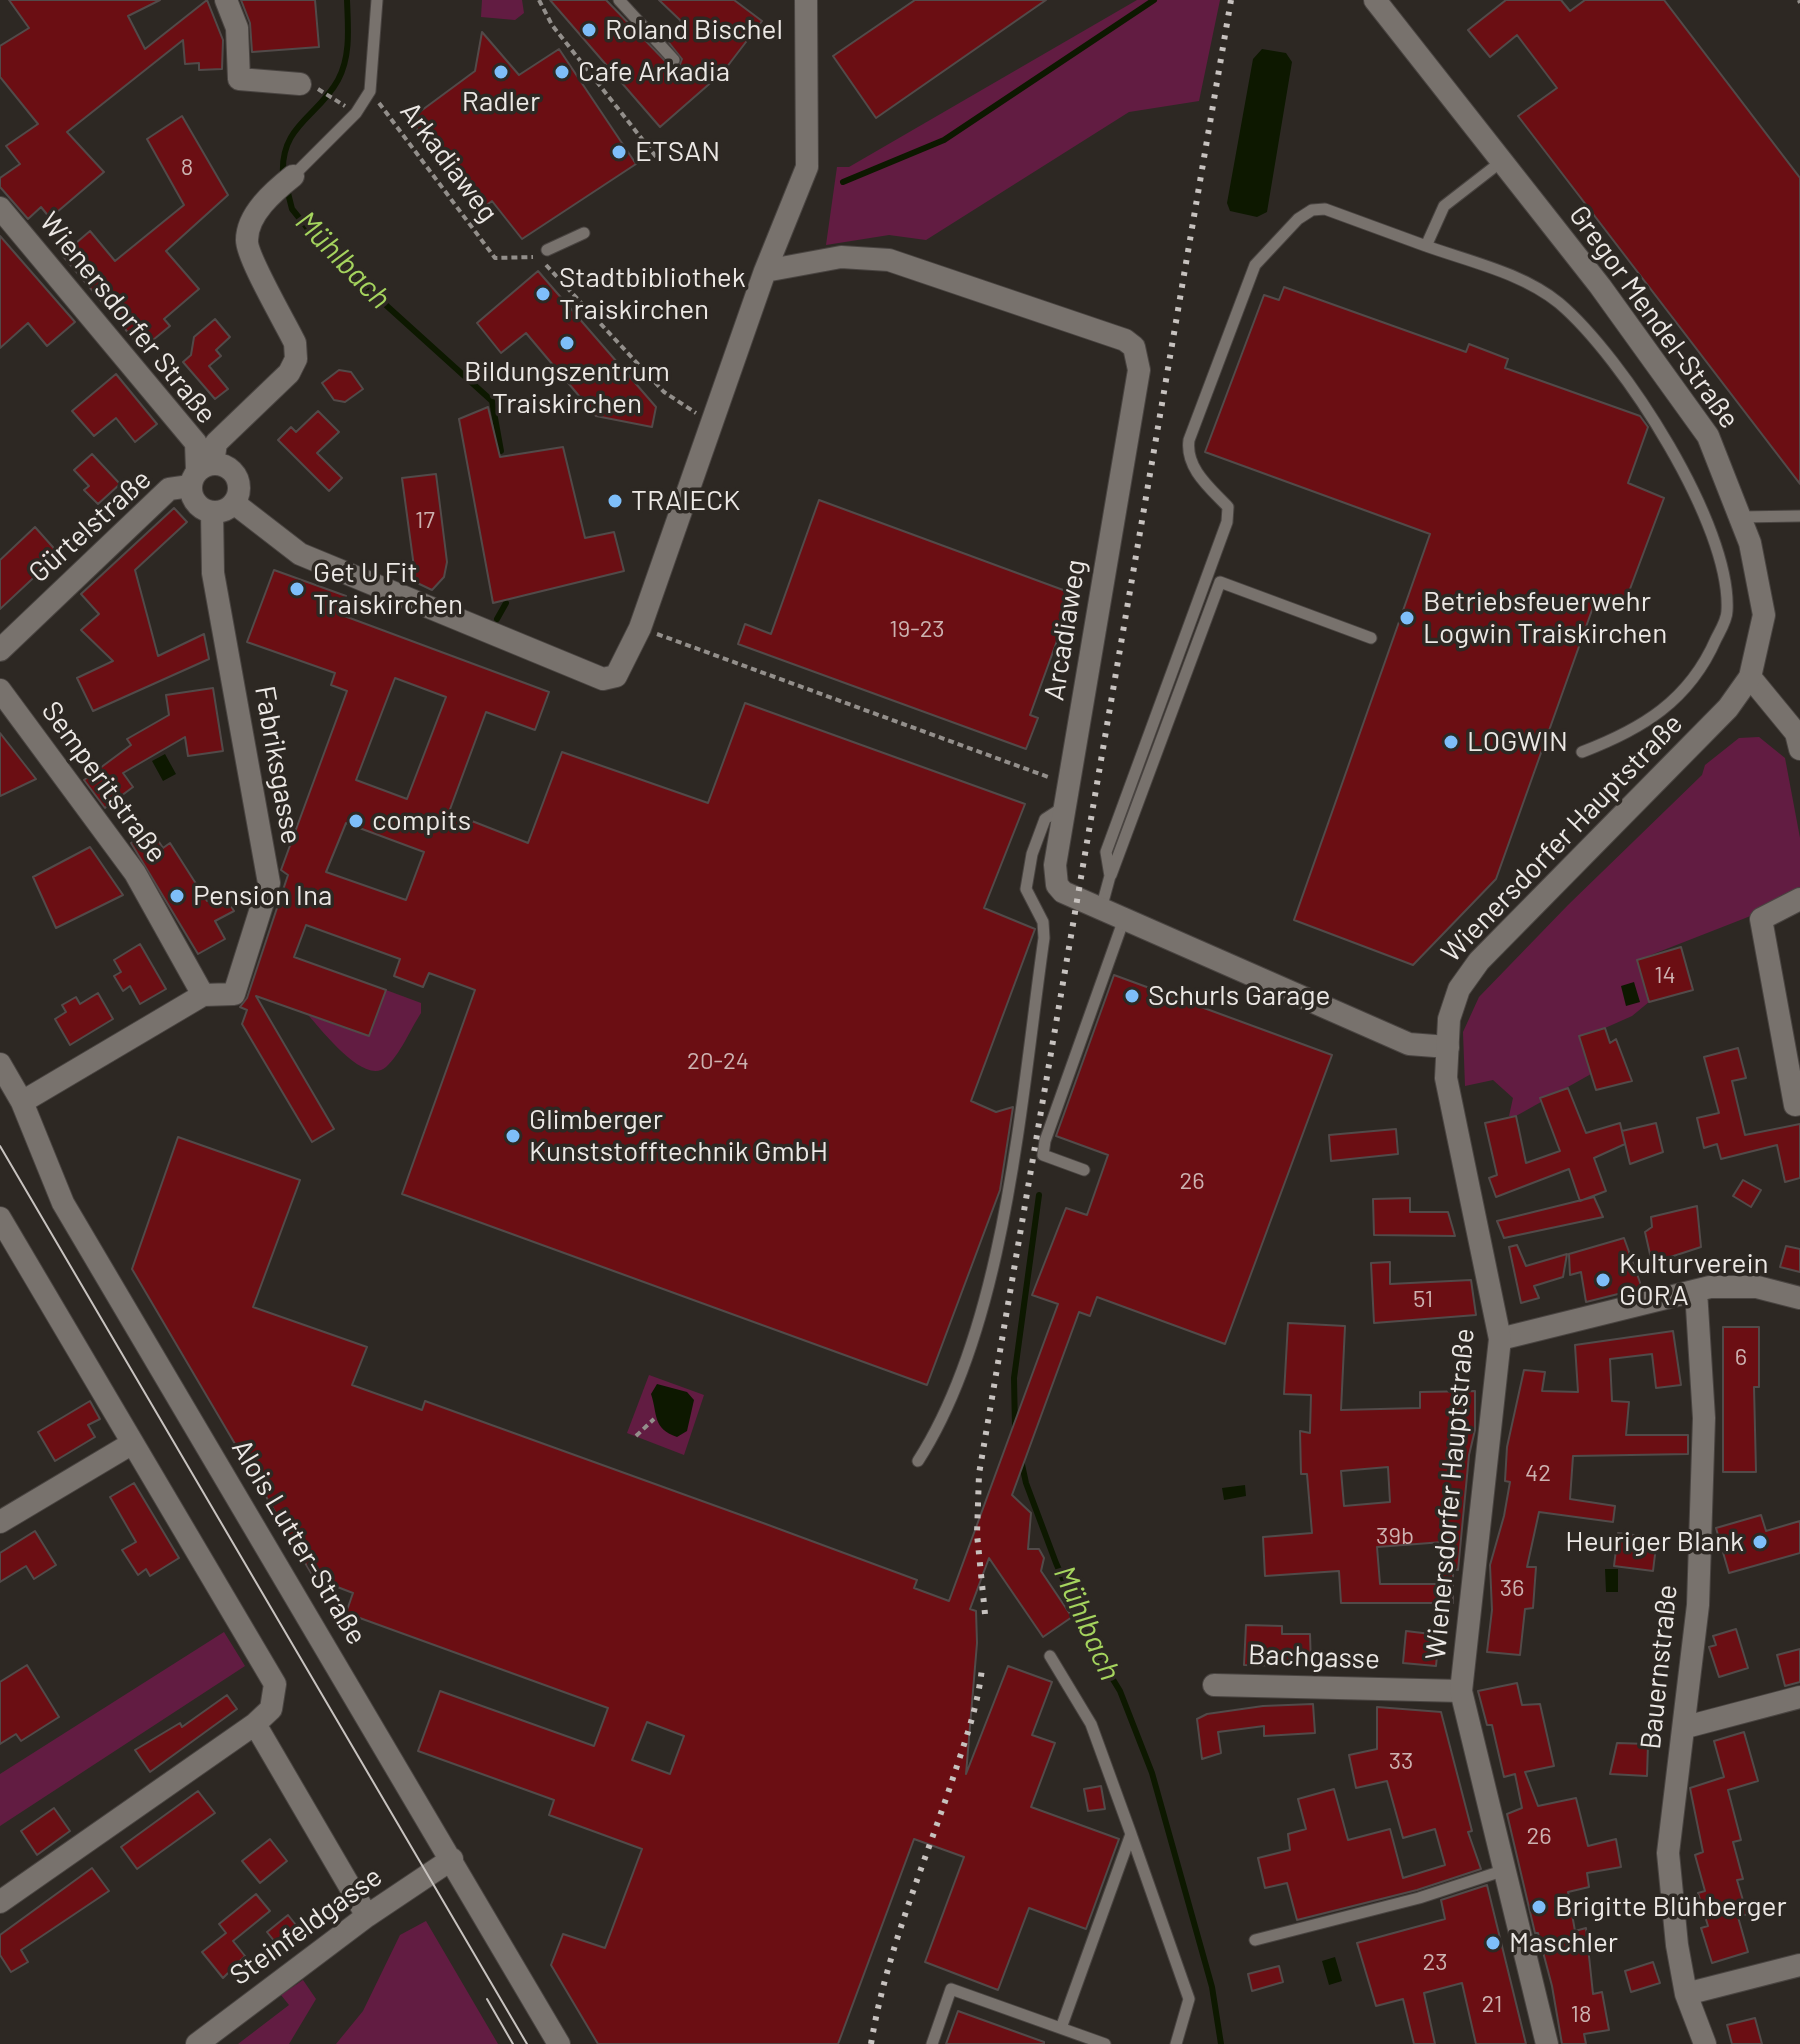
<!DOCTYPE html>
<html>
<head>
<meta charset="utf-8">
<style>
	body { margin:0 }
	canvas { display:block; background:#2d2823 }
</style>
</head>
<body>
<canvas width="1800" height="2044"></canvas>
<script>
const ctx = document.querySelector('canvas').getContext('2d');
ctx.lineJoin = 'round';
function fillPath(path, color) {
  ctx.fillStyle = color;
  ctx.fill(path, 'evenodd');
}
function strokePath(path, color, width, dash) {
  ctx.strokeStyle = color;
  ctx.lineWidth = width;
  ctx.lineCap = dash ? 'butt' : 'round';
  ctx.setLineDash(dash || []);
  ctx.stroke(path);
}
function write(font, color, halo, rows, align = 'center') {
  ctx.font = font + ' Barlow,sans-serif';
  ctx.lineWidth = 7;
  ctx.setLineDash([]);
  ctx.textBaseline = 'middle';
  ctx.strokeStyle = halo;
  ctx.fillStyle = color;
  for (const [text, x, y, turn = 0] of rows) {
    ctx.save();
    ctx.translate(x, y);
    ctx.rotate((+turn || 0) * Math.PI / 180);
    ctx.textAlign = isNaN(turn) ? turn : align;
    if (halo) ctx.strokeText(text, 0, 0);
    ctx.fillText(text, 0, 0);
    ctx.restore();
  }
}
fillPath(new Path2D(`
	M482,0H522L524,13L515,20L481,17Z
	M1137,0H1220L1199,101L1129,112L926,240L889,235L826,245L837,167H849Z
	M1759,737L1785,758L1800,838V888L1748,917L1638,960L1649,1002L1632,1016L1605,1028L1591,1074L1516,1116H1509L1513,1098L1493,1080L1465,1086L1463,1032L1479,997L1568,905L1702,775L1705,765L1739,738Z
	M386,990L421,1003V1013C411,1028 400,1055 386,1067C364,1086 322,1030 308,1015L368,1036Z
	M649,1375L704,1395L684,1455L627,1433Z
	M224,1632L245,1666L0,1826V1774Z
	M426,1921L498,2044H336L363,2011L400,1935Z
	M303,1980L316,1999L289,2044H238L289,2005L281,1995Z`), '#621c42');
fillPath(new Path2D(`
	M1262,49L1286,53L1292,62L1267,212L1257,217L1230,211L1227,203L1253,59Z
	M165,754L176,774L163,781L152,761Z
	M1634,982L1640,1002L1626,1006L1621,986Z
	M657,1384L687,1392L694,1400L687,1431L677,1437C652,1428 658,1415 651,1394Z
	M1245,1485L1246,1496L1224,1500L1222,1488Z
	M1605,1569H1618V1592H1606Z
	M1335,1957L1342,1981L1329,1985L1322,1961Z`), '#0d1800');
strokePath(new Path2D(`
	M283,175C280,125 318,117 338,80C351,56 348,27 347,0
	M843,182L944,140L1154,0
	M287,189L292,209L325,250L492,401L501,451
	M497,619L506,603
	M1015,1429L1014,1378L1039,1195
	M1021,1460L1026,1483L1056,1563L1092,1645L1120,1691L1152,1773L1212,1987L1221,2044`), '#0d1800', 6);
const building = new Path2D(`
	M9,0H160L128,16L145,49L207,0L223,40L222,69L199,70V63L185,64L183,40L67,132L104,172L50,218L41,207L28,219L0,187V178L20,164L6,146L38,124L0,77V46L29,28Z
	M241,0H315L319,47L252,52L250,23Z
	M550,0H606L672,68L679,67L682,59L666,39L681,21L659,0H734L762,21L723,72L660,127Z
	M915,0H1046L876,118L833,56Z
	M1506,0H1561L1570,11L1585,0H1664L1800,178V484L1518,116L1557,88L1517,35L1490,57L1468,30Z
	M482,32L519,75L559,49L636,164L522,239L492,201L477,212L410,119L475,71Z
	M182,116L228,195L166,251L199,289L164,319L170,326L142,349L62,255L90,231L115,261L184,205L147,139Z
	M0,236L75,322L47,346L28,323L0,348Z
	M538,271L656,407L652,427L596,416L526,333L501,353L477,323Z
	M1284,287L1466,352L1469,344L1508,359L1505,368L1640,416L1648,427L1628,483L1664,498L1624,605L1597,596L1496,879L1413,965L1294,920L1430,534L1205,452L1264,295L1279,300Z
	M215,319L230,337L216,350L221,356L209,366L228,389L215,399L183,362L191,355L194,337Z
	M339,370L351,372L363,389L345,402L334,400L322,383Z
	M116,374L157,424L135,442L116,418L94,436L72,411Z
	M488,407L500,457L563,447L585,538L614,532L624,571L493,603L459,419Z
	M318,411L339,432L317,453L342,478L329,491L278,440L291,427L296,432Z
	M92,454L120,484L98,504L84,490L89,486L74,470Z
	M436,474L447,562L444,577L432,590L390,570L414,567L402,478Z
	M819,500L1074,594L1030,715L1038,718L1026,749L738,644L745,624L771,634Z
	M174,508L187,522L135,570L158,656L204,634L209,659L93,711L77,678L113,661L81,630L99,614L81,594Z
	M35,527L59,554L0,609V560Z
	M274,570L346,596L339,614L549,692L535,730L486,712L449,812L528,843L562,752L708,803L745,703L1025,804L984,908L1035,929L971,1101L996,1112L1013,1107L1000,1190L927,1385L402,1194L475,990L429,973L423,987L394,976L400,959L306,925L294,957L386,990L369,1036L256,996L334,1129L312,1142L242,1024L247,1010L240,1007L247,998L288,875L281,870L347,691L331,685L335,673L247,642ZM395,678L446,697L407,799L356,780ZM346,823L424,852L406,900L326,872Z
	M213,688L223,751L188,756L185,737L123,773L133,787L105,808L84,780L131,745L127,739L169,715L166,695Z
	M0,733L36,779L0,796Z
	M151,830L163,848L170,843L207,901L223,893L234,911L215,921L225,939L198,954L131,843Z
	M90,847L123,895L56,928L33,877Z
	M140,944L166,989L140,1004L130,986L123,991L114,976L121,972L114,960Z
	M1681,947L1693,990L1649,1002L1637,960Z
	M1114,975L1332,1055L1225,1344L1097,1297L1090,1316L1079,1312L1012,1495L1031,1513L1028,1549H1039L1044,1558L1041,1571L1072,1617L1043,1637L989,1558L970,1609L976,1611L977,1643L966,1774L1008,1666L1052,1682L1032,1735L1055,1743L1031,1807L1119,1839L1086,1929L1029,1908L998,1990L925,1962L964,1857L914,1839L838,2044H598L551,1965L563,1934L605,1948L642,1849L549,1815L554,1800L418,1751L440,1691L594,1746L608,1708L346,1613L353,1593L314,1578L132,1269L178,1137L300,1180L253,1307L367,1347L352,1385L422,1410L425,1401L763,1523L917,1580L914,1588L949,1601L1058,1304L1032,1295L1066,1208L1087,1215L1108,1155L1056,1136ZM647,1722L684,1736L670,1774L632,1760Z
	M98,993L113,1019L70,1045L55,1019L66,1012L62,1005L76,997L80,1004Z
	M1605,1028L1610,1043L1616,1039L1632,1081L1596,1090L1579,1036Z
	M1738,1048L1746,1078L1732,1081L1745,1135L1800,1124V1178L1785,1182L1777,1145L1721,1159L1717,1144L1704,1148L1697,1118L1719,1113L1704,1057Z
	M1568,1088L1586,1133L1620,1123L1625,1144L1594,1158L1606,1191L1580,1201L1569,1169L1496,1197L1489,1178L1497,1175L1485,1123L1516,1116L1526,1163L1560,1151L1540,1098Z
	M1656,1123L1663,1152L1630,1164L1622,1131Z
	M1396,1129L1398,1154L1331,1161L1329,1135Z
	M1743,1180L1761,1190L1751,1207L1733,1196Z
	M1594,1197L1603,1217L1504,1238L1497,1221Z
	M1410,1198V1212H1448L1455,1236L1374,1235L1373,1199Z
	M1697,1206L1701,1247L1652,1263L1645,1232L1652,1227L1651,1217Z
	M1624,1238L1642,1288L1586,1302L1581,1272L1570,1275L1569,1254Z
	M1517,1245L1526,1266L1567,1254L1563,1277L1534,1286L1539,1298L1521,1303L1509,1247Z
	M1786,1246L1800,1249V1272L1780,1267Z
	M1390,1262V1284L1471,1280L1476,1315L1374,1323L1371,1263Z
	M1288,1323L1345,1326L1341,1410L1420,1408V1392L1475,1391V1430L1469,1455L1458,1570L1453,1569V1603H1341L1339,1571L1265,1576L1263,1537L1312,1533L1307,1474H1301L1300,1431L1310,1433L1311,1395L1284,1394ZM1388,1467L1390,1502L1344,1506L1341,1471ZM1443,1542L1437,1584H1380L1377,1547Z
	M1723,1327H1759V1387H1754L1756,1472H1723Z
	M1673,1331L1681,1385L1656,1388L1652,1354L1610,1359L1612,1401L1629,1402L1626,1435H1688V1454L1573,1456L1570,1499L1615,1506L1613,1522L1539,1512L1527,1567H1536L1533,1608L1525,1609L1520,1655L1487,1652L1492,1610L1490,1565L1504,1516L1510,1482L1505,1481L1507,1447L1524,1370L1545,1372L1542,1391L1578,1392L1575,1345Z
	M90,1401L100,1419L88,1425L95,1437L55,1461L38,1432Z
	M134,1483L179,1558L150,1576L146,1569L138,1575L122,1550L136,1542L110,1497Z
	M1761,1515L1766,1531L1800,1521V1553L1729,1573L1716,1528Z
	M35,1531L56,1565L34,1579L26,1566L0,1582V1553Z
	M1618,1533L1657,1538L1653,1571L1614,1566Z
	M1246,1625L1282,1626V1634H1310L1311,1666L1244,1665Z
	M1736,1629L1748,1668L1719,1677L1709,1647L1716,1645L1713,1636Z
	M1406,1631L1439,1635L1436,1666L1403,1663Z
	M1800,1649V1682L1785,1686L1777,1655Z
	M27,1665L59,1717L21,1741L16,1734L0,1744V1682Z
	M1517,1683L1522,1705L1540,1704L1554,1766L1525,1772L1538,1806L1576,1798L1588,1846L1616,1839L1621,1867L1587,1873L1589,1887L1568,1892L1575,1931L1586,1928L1593,1994L1602,1992L1609,2030L1584,2034L1586,2044H1562L1552,1986L1538,1933H1535L1507,1814L1522,1808L1515,1774L1504,1777L1492,1725H1487L1478,1691Z
	M227,1695L237,1709L150,1772L135,1750L180,1723L182,1727Z
	M1313,1704L1315,1733L1264,1736V1726L1218,1732L1221,1753L1202,1759L1197,1719L1207,1714L1263,1706Z
	M1377,1707L1441,1712L1472,1831L1468,1832L1481,1869L1417,1890L1297,1920L1287,1883L1265,1888L1258,1858L1290,1850L1288,1834L1306,1829L1298,1799L1334,1789L1348,1840L1390,1829L1403,1878L1445,1865L1435,1829L1403,1838L1387,1781L1356,1788L1349,1755L1377,1749Z
	M1744,1732L1758,1781L1728,1790L1741,1840L1733,1842L1743,1879L1737,1880L1747,1914L1738,1917L1748,1952L1712,1963L1701,1928L1708,1926L1698,1893L1705,1891L1695,1855L1703,1852L1690,1788L1724,1777L1714,1741Z
	M1617,1743L1648,1744L1647,1776L1610,1774Z
	M1101,1786L1105,1809L1088,1811L1084,1789Z
	M198,1791L215,1813L137,1869L121,1847Z
	M54,1808L70,1831L37,1855L21,1831Z
	M270,1839L287,1861L260,1883L242,1861Z
	M92,1868L109,1891L21,1950L28,1962L11,1972L0,1955V1935Z
	M1487,1885L1526,2044H1476L1462,1983L1424,1993L1435,2044H1414L1403,1999L1376,2006L1357,1943L1445,1919L1441,1900Z
	M256,1894L270,1911L233,1941L245,1956L223,1978L202,1952L226,1933L219,1924Z
	M288,1915L304,1935L283,1952L267,1932Z
	M1653,1962L1660,1983L1631,1992L1625,1971Z
	M1279,1966L1283,1982L1252,1991L1248,1974Z
	M958,2011L1044,2042V2044H946Z
	M1755,2018L1762,2044H1732L1727,2025Z`);
fillPath(building, '#6b0e13');
strokePath(building, '#524a49', 2);
const service = new Path2D(`
	M619,0L674,60
	M293,176L356,113L370,91L377,0
	M1426,246C1471,262 1522,273 1559,303C1623,357 1732,526 1727,611C1727,620 1720,631 1716,639C1689,701 1642,729 1582,752
	M547,250L584,233
	M1740,517L1800,516
	M1111,875L1220,582L1371,638
	M1101,909L1110,876L1106,852L1227,522L1228,507C1210,488 1185,468 1189,440L1255,265L1298,219L1312,210L1325,209L1426,246L1444,206L1502,161
	M1084,1170L1043,1155L1045,1141L1124,919
	M918,1461C1006,1324 1021,1098 1044,938L1043,922L1026,889L1032,854L1045,819L1065,806
	M1050,1656L1091,1724L1131,1834
	M1255,1940L1419,1898L1505,1870
	M1061,2028L1131,1834L1189,1999L1176,2044
	M932,2044L951,1989L1105,2044`);
const minor = new Path2D(`
	M226,0L237,28L239,79L300,84
	M0,208L196,443L197,470
	M765,271L841,257L889,260L1125,340L1134,347L1139,370L1055,865L1057,885L1063,892L1409,1044L1448,1047
	M213,463L216,443L289,373L296,359L295,343C286,324 246,256 247,240C247,214 274,191 293,176
	M191 488a24 24 0 1 1 48 0a24 24 0 1 1-48 0Z
	M234,503L300,554L603,679L616,676L640,628L765,271L807,167L806,0
	M0,650L169,489L190,486
	M1750,677L1796,733L1800,749
	M0,690L135,873L203,995
	M1800,899L1761,919L1795,1105L1800,1104
	M0,1064L22,1102L63,1203L559,2044
	M22,1102L203,995L234,994L269,883L213,573L212,512
	M0,1218L275,1684L271,1709L255,1724L367,1916
	M1696,1291L1704,1418L1698,1605L1668,1853L1677,1945L1686,1994L1705,2044
	M1500,1339L1710,1287H1757L1800,1298
	M0,1522L131,1444
	M1214,1685L1461,1691
	M1686,1727L1800,1697
	M0,1902L255,1724
	M1686,1994L1800,1965
	M197,2044L367,1916L452,1859`);
const tertiary = new Path2D(`
	M1375,0L1600,286L1708,436L1750,543L1764,615L1750,677L1728,708L1479,961L1459,989L1449,1019L1446,1078L1500,1339L1461,1691L1547,2044`);
strokePath(service, '#494441', 13);
strokePath(minor, '#494441', 24);
strokePath(tertiary, '#494441', 24);
strokePath(new Path2D(`
	M539,0L552,25L661,163
	M1799,0L1800,3
	M318,89L345,106
	M379,103L495,258L533,257
	M546,265L664,392L696,413
	M657,634L1051,778
	M636,1436L654,1419`), '#938f8b', 4, [6, 4]);
strokePath(service, '#78726d', 11);
strokePath(minor, '#78726d', 22);
strokePath(tertiary, '#78726d', 22);
strokePath(new Path2D(`
	M0,1146L527,2044
	M487,1999L513,2044`), '#c7c2bf', 2);
strokePath(new Path2D(`
	M985,1614L977,1534L979,1474L1231,0
	M871,2044C886,1953 923,1868 952,1781C964,1744 978,1707 982,1668`), '#c7c2bf', 6, [4, 8]);
for (const [x, y, r, color] of [
	[589,30,8,"#7ebef9"],
	[501,72,8,"#7ebef9"],
	[562,72,8,"#7ebef9"],
	[619,152,8,"#7ebef9"],
	[543,294,8,"#7ebef9"],
	[567,343,8,"#7ebef9"],
	[615,501,8,"#7ebef9"],
	[297,589,8,"#7ebef9"],
	[1407,618,8,"#7ebef9"],
	[1451,742,8,"#7ebef9"],
	[356,821,8,"#7ebef9"],
	[177,896,8,"#7ebef9"],
	[1132,996,8,"#7ebef9"],
	[513,1136,8,"#7ebef9"],
	[1603,1280,8,"#7ebef9"],
	[1760,1542,8,"#7ebef9"],
	[1539,1907,8,"#7ebef9"],
	[1493,1943,8,"#7ebef9"]
]) {
  const dot = new Path2D();
  dot.arc(x, y, r, 0, 2 * Math.PI);
  ctx.fillStyle = color;
  ctx.fill(dot);
  strokePath(dot, '#2d2823', 3);
}
write('24px', '#ccb2b0', null, [
	["8",187,167],
	["17",425,520],
	["19-23",917,629],
	["14",1665,975],
	["20-24",718,1061],
	["26",1192,1181],
	["51",1423,1299],
	["6",1741,1357],
	["42",1538,1473],
	["39b",1395,1536],
	["36",1512,1588],
	["33",1401,1761],
	["26",1539,1836],
	["23",1435,1962],
	["21",1492,2004],
	["18",1581,2014]
]);
write('28px', '#ece8e5', '#2d2823', [
	["Roland Bischel",605,30],
	["Cafe Arkadia",578,72],
	["Radler",501,102,"center"],
	["ETSAN",635,152],
	["Stadtbibliothek",559,278],
	["Traiskirchen",559,310],
	["Bildungszentrum",567,372,"center"],
	["Traiskirchen",567,404,"center"],
	["TRAIECK",631,501],
	["Get U Fit",313,573],
	["Traiskirchen",313,605],
	["Betriebsfeuerwehr",1423,602],
	["Logwin Traiskirchen",1423,634],
	["LOGWIN",1467,742],
	["compits",372,821],
	["Pension Ina",193,896],
	["Schurls Garage",1148,996],
	["Glimberger",529,1120],
	["Kunststofftechnik GmbH",529,1152],
	["Kulturverein",1619,1264],
	["GORA",1619,1296],
	["Heuriger Blank",1744,1542,"right"],
	["Brigitte Blühberger",1555,1907],
	["Maschler",1509,1943]
], 'left');
write('28px', '#ece8e5', '#2d2823', [
	["Arkadiaweg",449,162,53],
	["Gregor Mendel-Straße",1654,317,54],
	["Wienersdorfer Straße",128,318,51],
	["Gürtelstraße",90,526,-42],
	["Arcadiaweg",1065,630,-81],
	["Fabriksgasse",278,765,80],
	["Semperitstraße",104,782,54],
	["Wienersdorfer Hauptstraße",1562,838,-46],
	["Wienersdorfer Hauptstraße",1450,1494,-85],
	["Alois Lutter-Straße",299,1542,59],
	["Bachgasse",1314,1657,2],
	["Bauernstraße",1659,1667,-84],
	["Steinfeldgasse",306,1926,-36]
]);
write('italic 30px', '#a5d45e', '#2d2823', [
	["Mühlbach",343,260,46],
	["Mühlbach",1087,1623,66]
]);
</script>
</body>
</html>
